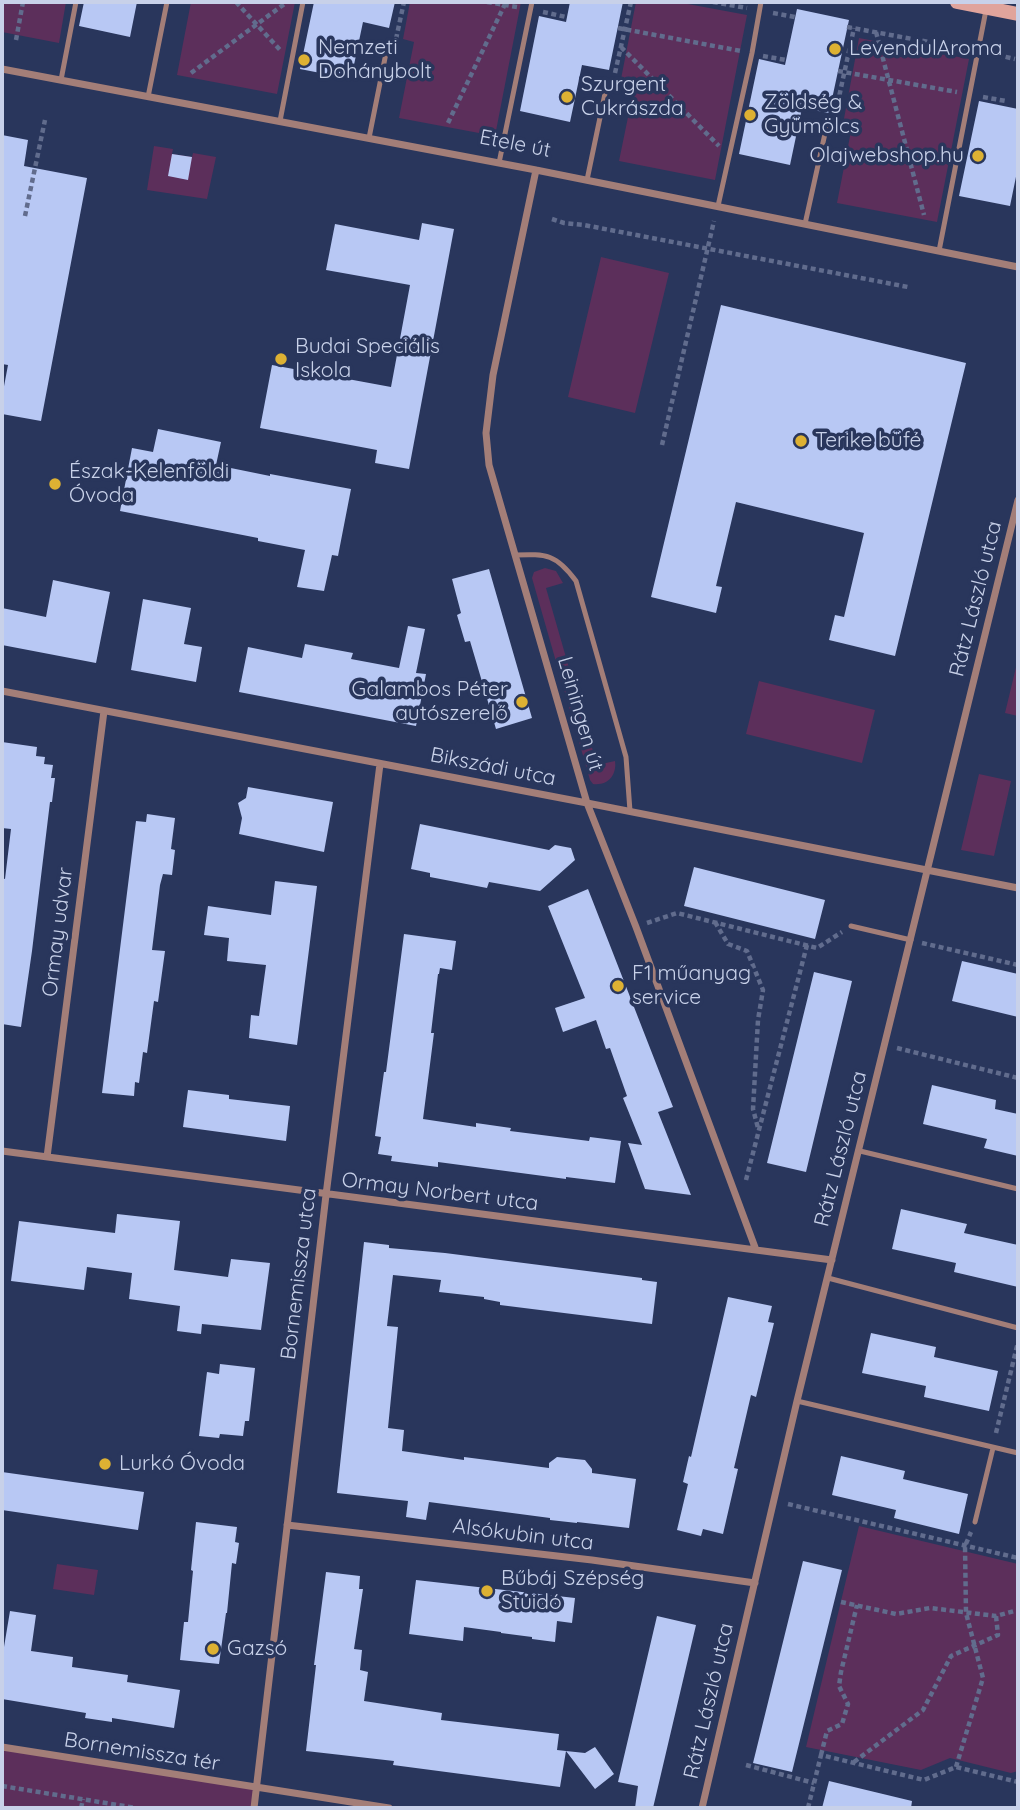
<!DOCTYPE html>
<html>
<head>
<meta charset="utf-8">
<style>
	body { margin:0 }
	#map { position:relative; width:1020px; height:1810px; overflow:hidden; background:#29365c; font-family:Quicksand,sans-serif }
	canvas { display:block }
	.frame { position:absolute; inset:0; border:4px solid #c8d1e9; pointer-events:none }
</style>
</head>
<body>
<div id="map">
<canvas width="1020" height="1810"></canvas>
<div class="frame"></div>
</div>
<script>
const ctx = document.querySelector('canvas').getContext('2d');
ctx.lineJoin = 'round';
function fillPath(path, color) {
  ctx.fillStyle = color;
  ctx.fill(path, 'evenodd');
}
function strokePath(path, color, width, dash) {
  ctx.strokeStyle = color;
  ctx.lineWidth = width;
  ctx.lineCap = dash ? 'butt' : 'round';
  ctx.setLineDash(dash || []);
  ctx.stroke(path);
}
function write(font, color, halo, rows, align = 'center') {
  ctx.font = font + ' Quicksand,sans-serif';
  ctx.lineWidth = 7;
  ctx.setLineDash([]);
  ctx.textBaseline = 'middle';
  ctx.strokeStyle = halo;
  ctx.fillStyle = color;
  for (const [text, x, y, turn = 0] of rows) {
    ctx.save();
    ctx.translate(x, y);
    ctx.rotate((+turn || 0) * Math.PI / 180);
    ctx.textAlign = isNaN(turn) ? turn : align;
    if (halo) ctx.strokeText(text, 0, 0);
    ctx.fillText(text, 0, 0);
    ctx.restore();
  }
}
fillPath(new Path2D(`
	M2,2H66L59,43L2,32Z
	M191,2H295L277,94L177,75Z
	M410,2H521L495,136L399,118L414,42L403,39Z
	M636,2H677L747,15L715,180L619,161L635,83L621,79Z
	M859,38L969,59L937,222L837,203L852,126L843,124Z
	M154,146L173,149L172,154L192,157L193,153L216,157L207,199L147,190Z
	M601,257L669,273L635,413L568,397Z
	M545,568L556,571L563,583L546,588L597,765L615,761C617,775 608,786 593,784L590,780L532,578L534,572Z
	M1018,659V716L1005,713Z
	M759,681L875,710L862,763L746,734Z
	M979,774L1011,781L994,856L961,850Z
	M859,1526L1018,1564V1771L1011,1773L950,1758L921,1770L806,1747Z
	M57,1564L98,1570L94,1595L53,1589Z
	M2,1747L257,1788L254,1808H2Z`), '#5c2f5b');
fillPath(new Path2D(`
	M84,2H137L130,37L79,26Z
	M314,2H395L389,28L363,22L351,79L300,69Z
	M570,2H623L609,70L582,65L570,122L520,111L539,16L566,22Z
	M797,9L849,20L829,113L802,108L790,165L739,154L759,59L785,65Z
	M979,101L1018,109V167L1010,206L959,196Z
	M2,135L28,140L24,166L87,178L41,421L2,414V397L8,365L2,364Z
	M172,154L192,157L188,180L168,176Z
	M422,223L454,229L409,469L375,463L377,450L260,428L272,365L391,387L410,285L326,270L335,224L419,240Z
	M721,305L966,363L895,656L829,640L835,615L844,617L864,533L736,502L716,586L722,587L716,613L651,597Z
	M158,429L221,442L216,465L270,476V474L351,489L338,556L332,555L324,591L297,587L305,550L258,541V538L120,511L132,448L153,452Z
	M489,569L532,718L496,729L470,641L465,642L457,615L461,613L452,579Z
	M53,580L110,592L96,663L2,645V608L46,617Z
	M143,599L191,608L184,644L202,647L196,682L131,670Z
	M408,626L425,629L416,673L426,674L416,726L239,692L248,647L302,658L305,644L353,653L351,659L399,668Z
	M2,742L37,747L36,756L45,757L44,764L53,765L51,778H55L52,802H50L32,951L21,1027L2,1024V878L5,879L11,829L2,828Z
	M248,787L333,802L324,852L239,834L242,818L238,803L246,798Z
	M147,814L175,818L171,849L175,850L172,875L163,874L160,885L152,950L165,951L158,1002L154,1001L147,1053L143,1052L139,1083L135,1082L134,1096L102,1093L136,821L146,822Z
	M420,824L549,850L555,845L571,848L575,860L540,891L489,882L487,888L430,877V873L411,869Z
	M694,867L825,900L815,939L684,906Z
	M275,881L317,886L297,1045L249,1038L251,1015L259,1016L266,965L227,961L229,938L204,935L208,906L271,915Z
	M588,889L673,1107L658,1112L691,1195L645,1189L628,1143L642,1145L623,1098L627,1096L610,1048L606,1049L596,1020L563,1032L555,1008L585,998L548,906Z
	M404,934L456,941L452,970L440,968L439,974H438L431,1033H434L423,1119L476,1127V1123L511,1128L510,1131L589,1141L590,1137L621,1141L615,1183L566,1177V1179L438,1162V1167L391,1161L392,1156L378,1154L381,1137L375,1136L384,1072H386Z
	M962,961L1018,974V1017L952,1001Z
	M814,972L852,981L806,1172L767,1163Z
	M932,1085L996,1100L995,1109L1018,1114V1156L984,1148L987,1139L923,1124Z
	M188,1090L229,1095V1099L290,1106L286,1141L183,1127Z
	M901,1209L967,1224L964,1233L1018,1245V1287L954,1272L956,1263L892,1249Z
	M117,1214L180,1221L174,1270L228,1277L231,1259L270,1263L261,1330L202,1324L201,1334L177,1331L180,1306L129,1299L132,1273L87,1267L84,1290L11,1281L19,1221L115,1233Z
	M364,1242L389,1245V1248L445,1253L642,1278V1280L657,1282L652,1324L500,1305V1302L484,1299V1297L439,1292L441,1280L393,1275L387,1326L398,1327L388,1428L404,1430L402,1451L464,1460V1457L549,1468V1463L557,1457L585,1460L592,1469V1473L636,1479L629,1528L577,1522V1523L550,1520V1518L429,1502L426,1520L406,1517L408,1501L337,1493Z
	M728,1297L772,1306L768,1322L774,1323L756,1397L751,1395L734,1468L738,1469L723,1534L703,1529L701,1536L677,1530L688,1484L683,1482L689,1456L691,1457Z
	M871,1333L936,1347L934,1357L998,1371L989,1411L924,1397L926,1386L862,1373Z
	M220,1364L255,1368L249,1421H245L243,1436L220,1434L219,1438L199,1436L207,1372L219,1374Z
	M841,1456L905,1471L903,1479L968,1494L959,1534L894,1518L896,1510L832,1495Z
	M2,1472L144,1492L138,1530L2,1510Z
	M196,1522L237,1527L235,1542L239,1543L236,1564L232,1563L227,1613H226L219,1664L180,1660L184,1622H188L193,1571L191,1570Z
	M803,1561L842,1570L792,1772L753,1763Z
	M326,1572L360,1576L359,1589H363L354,1649L362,1650L360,1670L368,1672L364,1701L442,1713L441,1720L559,1734L557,1750L566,1751L560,1787L393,1765L394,1761L306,1751L316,1665H314Z
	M416,1580L575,1598L572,1623L557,1621L555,1642L532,1639V1637L501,1633V1632L464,1627L463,1641L409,1634Z
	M10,1611L36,1615L31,1651L73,1657L72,1667L128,1675L127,1682L180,1690L174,1728L112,1718V1722L85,1718L86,1713L2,1699V1646L4,1647Z
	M657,1616L696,1625L653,1808H635L638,1786L618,1782Z
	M595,1747L614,1774L595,1789L566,1751L585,1753Z
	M829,1781L912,1801L911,1808H822Z`), '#b8c8f4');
strokePath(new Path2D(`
	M236,2L281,51
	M487,2L517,7
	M713,2L747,8
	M543,12L566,17
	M773,13L795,17
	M847,27L967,49
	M618,28L741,51
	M876,32L924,215
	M396,39L404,2
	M16,40L23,2
	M621,47L719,146
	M989,53L1015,59
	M763,56L786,60
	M838,71L957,92
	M191,73L287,2
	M615,73L631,2
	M983,97L1006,101
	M834,120L854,28
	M448,123L506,2
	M25,216L45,120
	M552,219L564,223L584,225L908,287
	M662,445L714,221
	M715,922L728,944L747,951L763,990L758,1020L753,1109L758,1128
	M647,923L677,913L817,948L842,932
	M922,943L1018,965
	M897,1048L1018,1078
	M746,1180L807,945
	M996,1433L1018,1342
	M788,1504L1018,1558
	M841,1602L896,1614L930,1608L996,1616L1018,1610
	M821,1755L827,1731L842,1724L848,1704L839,1686L841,1672L857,1605
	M854,1762L923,1710L951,1656L998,1635L996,1616
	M746,1765L814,1783
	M956,1767L983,1678L966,1613L965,1546L971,1532
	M2,1786L136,1808
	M81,1808L83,1799
	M808,1808L821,1755L924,1780L956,1767L1018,1782`), '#616c8d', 4.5, [5, 3.5]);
strokePath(new Path2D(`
	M61,80L76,2
	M148,97L167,2
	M280,121L303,2
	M369,138L387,48
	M499,163L532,2
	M587,180L607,84
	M718,206L752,53L761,2
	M805,224L826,129
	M939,251L986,10
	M515,555C547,554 556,554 576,581L626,757L630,811
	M851,926L911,940
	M860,1151L1018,1189
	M828,1278L1018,1328
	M797,1401L1018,1453
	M975,1522L993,1448`), '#a37e78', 5);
strokePath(new Path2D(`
	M2,69L536,170L1018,267
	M536,170L493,375L486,433L489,465L587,803L636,927L756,1250
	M2,691L587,803L1018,888
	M2,1151L832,1260
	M47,1157L104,711
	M287,1525L592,1560L755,1583
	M2,1747L389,1808
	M254,1808L326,1195L380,764
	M702,1808L797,1401L1018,500`), '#a37e78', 7);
strokePath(new Path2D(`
	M957,2L1018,14`), '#e0a49c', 14);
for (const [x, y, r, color] of [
	[835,49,7,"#ddb133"],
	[304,60,7,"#ddb133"],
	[567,97,7,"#ddb133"],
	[750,115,7,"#ddb133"],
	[978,156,7,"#ddb133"],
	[281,359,7,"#ddb133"],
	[801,441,7,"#ddb133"],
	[55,484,7,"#ddb133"],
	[522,702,7,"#ddb133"],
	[618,986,7,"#ddb133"],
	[105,1464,7,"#ddb133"],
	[487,1591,7,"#ddb133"],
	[213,1649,7,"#ddb133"]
]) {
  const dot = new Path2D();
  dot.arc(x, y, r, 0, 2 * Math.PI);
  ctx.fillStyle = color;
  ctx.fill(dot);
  strokePath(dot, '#29365c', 2.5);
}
write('21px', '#c8d1e9', '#29365c', [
	["Nemzeti",318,48],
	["Dohánybolt",318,72],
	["LevendulAroma",849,49],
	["Szurgent",581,85],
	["Cukrászda",581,109],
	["Zöldség &",764,103],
	["Gyümölcs",764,127],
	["Olajwebshop.hu",964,156,"right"],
	["Budai Speciális",295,347],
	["Iskola",295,371],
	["Terike büfé",815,441],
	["Észak-Kelenföldi",69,472],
	["Óvoda",69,496],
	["Galambos Péter",508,690,"right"],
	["autószerelő",508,714,"right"],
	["F1 műanyag",632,974],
	["service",632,998],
	["Lurkó Óvoda",119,1464],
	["Bűbáj Szépség",501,1579],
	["Stúidó",501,1603],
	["Gazsó",227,1649]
], 'left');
write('21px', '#c8d1e9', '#29365c', [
	["Etele út",515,144,11],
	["Rátz László utca",976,599,-76],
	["Leiningen út",580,714,74],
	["Bikszádi utca",493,767,11],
	["Ormay udvar",58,932,-83],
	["Rátz László utca",841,1149,-76],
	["Ormay Norbert utca",440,1192,7],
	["Bornemissza utca",299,1274,-83],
	["Alsókubin utca",523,1535,7],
	["Rátz László utca",709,1701,-77],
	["Bornemissza tér",142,1752,9]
]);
</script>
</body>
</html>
